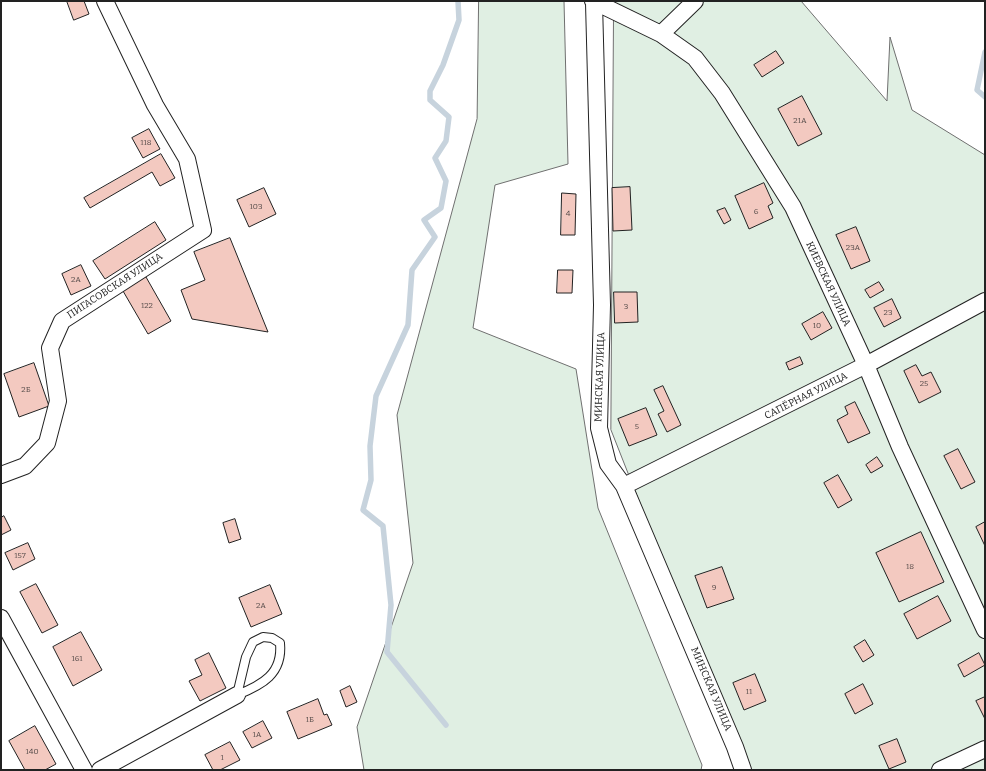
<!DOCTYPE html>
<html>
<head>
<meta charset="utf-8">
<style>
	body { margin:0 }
	#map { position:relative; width:986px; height:771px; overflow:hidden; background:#fff; font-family:Bitter,serif }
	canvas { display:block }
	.frame { position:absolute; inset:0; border:2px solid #222; pointer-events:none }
</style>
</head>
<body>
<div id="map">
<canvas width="986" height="771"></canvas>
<div class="frame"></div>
</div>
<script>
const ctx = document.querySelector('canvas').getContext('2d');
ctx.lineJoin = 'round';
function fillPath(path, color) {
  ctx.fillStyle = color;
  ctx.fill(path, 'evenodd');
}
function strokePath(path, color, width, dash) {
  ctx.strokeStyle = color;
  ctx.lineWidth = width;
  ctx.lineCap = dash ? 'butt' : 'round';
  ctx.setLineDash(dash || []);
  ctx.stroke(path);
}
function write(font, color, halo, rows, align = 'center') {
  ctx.font = font + ' Bitter,serif';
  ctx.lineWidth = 3;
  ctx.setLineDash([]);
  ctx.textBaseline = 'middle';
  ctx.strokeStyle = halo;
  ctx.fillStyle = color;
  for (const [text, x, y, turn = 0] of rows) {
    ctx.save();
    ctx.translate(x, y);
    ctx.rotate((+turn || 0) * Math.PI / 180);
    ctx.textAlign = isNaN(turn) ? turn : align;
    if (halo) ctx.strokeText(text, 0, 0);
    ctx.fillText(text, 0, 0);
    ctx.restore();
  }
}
const green = new Path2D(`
	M479,1H564L568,164L495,185L473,328L576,369L598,508L702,765L701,770H364L357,727L413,563L397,415L477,119Z
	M614,1H801L887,101L890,37L912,110L985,155V770H745L611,430Z`);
fillPath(green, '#e0efe3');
strokePath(green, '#6f6f6f', 1);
strokePath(new Path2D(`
	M985,52L977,90L985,97
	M446,725L387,652L391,605L383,526L363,510L371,480L370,446L376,396L408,325L412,270L435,237L424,220L441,208L446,181L435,158L446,141L449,117L430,100V91L443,65L459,20L458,1`), '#c7d3dd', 5.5);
const building = new Path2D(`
	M67,1H84L89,14L74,20Z
	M776,51L784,63L762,77L754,65Z
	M802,96L822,134L798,146L778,109Z
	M149,129L160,149L143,158L132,138Z
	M161,154L175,178L160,186L152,172L90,208L84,198Z
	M764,183L773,203L768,206L773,218L749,229L735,196Z
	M630,187L632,230L613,231L612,188Z
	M264,188L276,214L249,227L237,200Z
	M562,193L576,194L575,235H561Z
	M725,208L731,220L724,224L717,211Z
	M155,222L166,240L105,279L93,261Z
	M856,227L870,261L851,269L836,235Z
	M230,238L268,332L192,319L181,290L205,280L194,252Z
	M81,265L91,286L71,295L62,274Z
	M558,270H573L572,293H557Z
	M146,277L171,321L148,334L123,291Z
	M879,282L884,290L870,298L865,290Z
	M614,292H637L638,322L615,323Z
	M892,299L901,318L884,327L874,308Z
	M823,312L832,328L811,340L802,324Z
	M800,357L803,364L789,370L786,363Z
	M34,363L49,406L19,417L4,374Z
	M916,365L922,376L931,372L941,392L919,403L904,371Z
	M663,386L681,425L667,432L658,414L664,411L654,390Z
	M855,402L870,433L848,443L837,420L848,414L845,407Z
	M646,408L657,435L629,446L618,419Z
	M958,449L975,482L961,489L944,456Z
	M877,457L883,466L871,473L866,465Z
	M838,475L852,500L838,508L824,483Z
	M4,516L11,530L1,535V518Z
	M235,519L241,539L229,543L223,523Z
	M985,522V546L976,527Z
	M921,532L944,582L899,602L876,553Z
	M28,543L35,559L13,570L5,553Z
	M722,567L734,599L707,608L695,576Z
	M36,584L58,625L42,633L20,592Z
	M270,585L282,614L251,627L239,598Z
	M938,596L951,621L917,639L904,614Z
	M81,632L102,670L73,686L53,647Z
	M865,640L874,655L863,662L854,647Z
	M209,653L226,688L200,701L189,681L202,675L195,660Z
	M979,653L985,665L964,677L958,665Z
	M755,674L766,701L744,710L733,683Z
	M863,684L873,704L855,714L845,694Z
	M350,686L357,702L346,707L340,691Z
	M985,697V719L976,701Z
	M318,699L324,715L327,714L332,725L298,739L287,712Z
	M263,721L272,738L252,748L243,732Z
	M35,726L56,764L45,770H25L9,741Z
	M897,739L906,762L889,769L879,746Z
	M230,742L240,760L220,770H213L205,755Z`);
fillPath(building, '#f3c9c0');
strokePath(building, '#222', 1);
const lane = new Path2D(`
	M263,637L272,638L280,643C283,674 262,685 237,695L246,657L253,642Z`);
const street = new Path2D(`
	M593,1L661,34L695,58L722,93L793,207L866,365L900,447L985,630
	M594,3L602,305L599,428L608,464L624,486L735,747L743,770
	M661,34L695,1
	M1,475L25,466L47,443L58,401L50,348L62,321L203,230L187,159L155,105L105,1
	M624,486L866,365L985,301
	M1,618L84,770
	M100,770L237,695
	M940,770L985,749`);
strokePath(lane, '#222', 10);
strokePath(street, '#222', 18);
strokePath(lane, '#fff', 8);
strokePath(street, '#fff', 16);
write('8px', '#564c4a', null, [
	["21А",800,121],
	["118",146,143],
	["103",256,207],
	["6",756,212],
	["4",568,214],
	["23А",853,248],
	["2А",76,280],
	["122",147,306],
	["3",626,307],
	["23",888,313],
	["10",817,326],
	["25",924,384],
	["2Б",26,390],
	["5",637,427],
	["157",20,556],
	["18",910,567],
	["9",714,588],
	["2А",261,606],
	["161",77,659],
	["11",749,692],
	["1Б",310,720],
	["1А",257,735],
	["140",32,752],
	["1",222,758]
]);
write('10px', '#222', '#fff', [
	["КИЕВСКАЯ УЛИЦА",828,284,65],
	["ПИГАСОВСКАЯ УЛИЦА",115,286,-33],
	["МИНСКАЯ УЛИЦА",600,377,-88],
	["САПЁРНАЯ УЛИЦА",806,396,-27],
	["МИНСКАЯ УЛИЦА",711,689,67]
]);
</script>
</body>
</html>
